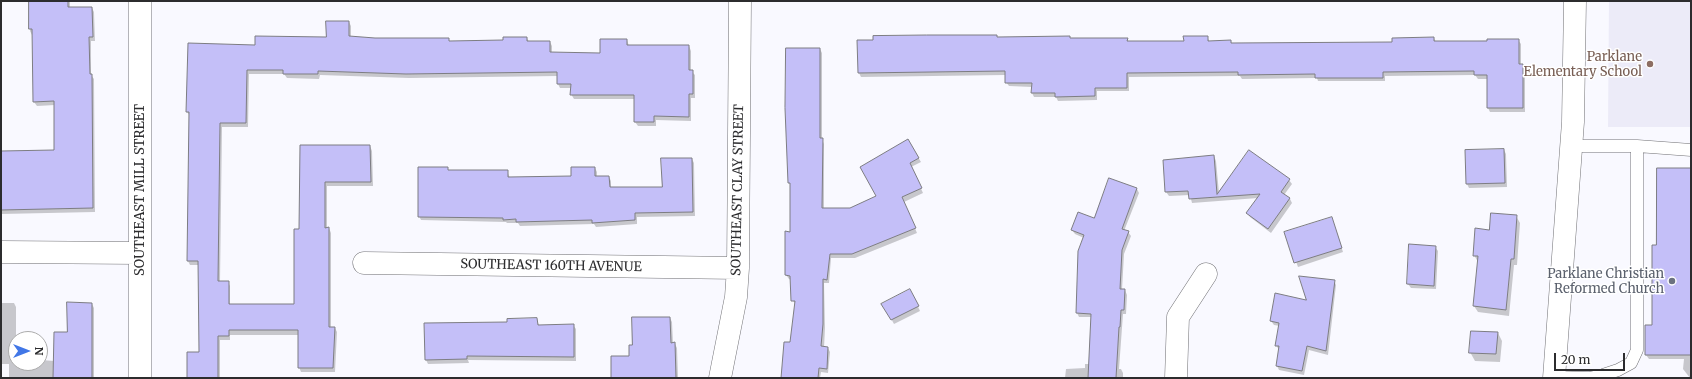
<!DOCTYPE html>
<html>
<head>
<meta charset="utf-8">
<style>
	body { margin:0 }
	#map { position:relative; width:1692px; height:379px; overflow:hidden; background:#f9f9ff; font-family:Merriweather,serif }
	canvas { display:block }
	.frame { position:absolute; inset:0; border:2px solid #2c2c2e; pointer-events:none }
	.north { position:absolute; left:8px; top:331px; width:40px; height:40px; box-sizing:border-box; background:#fff; border:1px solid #ababab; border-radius:50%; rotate:90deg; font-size:11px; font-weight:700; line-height:16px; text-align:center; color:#2c2c2e }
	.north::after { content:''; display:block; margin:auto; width:14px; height:18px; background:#4177e7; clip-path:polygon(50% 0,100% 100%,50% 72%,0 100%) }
	.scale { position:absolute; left:1554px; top:353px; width:71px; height:18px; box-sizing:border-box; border:2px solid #2c2c2e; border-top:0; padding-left:5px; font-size:12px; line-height:14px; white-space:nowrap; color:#2c2c2e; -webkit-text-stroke:3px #fff; paint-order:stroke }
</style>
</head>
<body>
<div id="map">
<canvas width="1692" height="379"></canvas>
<div class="frame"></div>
<div class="north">N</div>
<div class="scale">20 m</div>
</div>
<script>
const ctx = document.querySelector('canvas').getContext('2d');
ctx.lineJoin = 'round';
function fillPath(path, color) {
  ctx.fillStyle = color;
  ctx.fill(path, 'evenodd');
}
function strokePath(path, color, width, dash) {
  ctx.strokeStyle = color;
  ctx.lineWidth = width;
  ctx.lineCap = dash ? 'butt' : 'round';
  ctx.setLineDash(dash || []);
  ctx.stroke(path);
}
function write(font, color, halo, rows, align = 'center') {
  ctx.font = font + ' Merriweather,serif';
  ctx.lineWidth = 3;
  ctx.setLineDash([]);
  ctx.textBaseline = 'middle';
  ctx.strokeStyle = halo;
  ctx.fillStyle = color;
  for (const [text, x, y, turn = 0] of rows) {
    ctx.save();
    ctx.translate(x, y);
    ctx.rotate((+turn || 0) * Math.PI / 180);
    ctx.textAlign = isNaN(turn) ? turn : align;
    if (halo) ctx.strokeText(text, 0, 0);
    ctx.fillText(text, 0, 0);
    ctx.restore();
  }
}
fillPath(new Path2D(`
	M1609,1H1691V127H1608Z`), '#ecebf8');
fillPath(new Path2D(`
	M30,1H70V8H92L94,12L95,41H91V75L94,79L95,212L1,214V152L55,151V105L37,106L34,102L33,34L32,35L30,31Z
	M349,22L351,26V38L375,39H448L450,42L504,41L527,38L529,42H550L552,46V53L601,54L627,40L629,46H689L691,51V71L695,75V98H691V121L656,120V126H638L635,122V99H574L571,94L572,88H560L558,84V76L409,78L320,75L319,79L287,78L284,74H249L248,127H222L220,282H228L230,286V305H295L300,230L301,146H370L372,151L373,186H327V229L329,228L331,233V328H335L337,332L335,372H301L299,367V335H230V340H220V378H188L200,353L199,265H190L188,261L190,116L187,112L189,44L256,46L327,38Z
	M1207,37L1210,42L1231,41L1232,44L1393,43L1434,38L1436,42L1518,40L1521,44V65H1522L1525,69V112H1490L1488,108V79H1478L1475,75L1385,76V81H1318L1317,78L1242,79L1240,76L1129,77V91H1097V100L1058,101L1056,97H1034L1032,93V87L1009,86L1006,82V75L861,77L859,73L997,38L1127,39L1129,42H1185Z
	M820,49L822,53V139L824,144V209H850L878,196L908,141L921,162L911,167L923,193L904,202L917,233L855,258H831L829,283H824L825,328L824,348H828L830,352L828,373L821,372L820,378H782L791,344L796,304L792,300L791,280L789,279L786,275L791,233V187L789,182Z
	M1504,150L1506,154L1507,187L1469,188L1467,184Z
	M1249,151L1289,180L1292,184L1284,195L1290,199L1292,203L1271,233L1250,217L1247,213L1258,198L1192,203L1190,195L1169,196L1166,192L1214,156L1216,161L1219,193Z
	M692,159L694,163L695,216L637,217V224L596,227L594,224L520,226L518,223H507L506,222L421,220L419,216L447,168L449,171H507L510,178L572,177L595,168L597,172V177H609L611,181V188H663Z
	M1691,169V378H1690L1683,369L1684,359H1649L1646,355L1653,326L1657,246Z
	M1137,189L1139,193L1124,231L1128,232L1131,236L1124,254L1122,290H1125L1127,295L1126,314H1123L1119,369H1121L1123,373V378H1065L1066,369L1085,368V364H1090L1092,317H1079L1077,313L1084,238L1075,234L1072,230L1094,219Z
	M1516,216L1520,223L1517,265H1514L1509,316L1478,312L1474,306L1478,262L1474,255L1490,231Z
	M1332,218L1343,252L1298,267L1286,233Z
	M1410,246L1435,247L1438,251L1436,289L1411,288L1408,284Z
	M1334,281L1336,285L1328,355L1309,350L1304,375L1279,370L1277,366L1279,350L1276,345L1280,326L1274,325L1271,321L1308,302Z
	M912,294L920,311L894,324L883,304Z
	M1,303H14L16,307V363H40V360L55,361L68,333L92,304L94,308V378H9V364H1Z
	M670,318L672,322L673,344H675L677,348L678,378H612L630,357L633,346Z
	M537,319L539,326L573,325L576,329V361L468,360L469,363L428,364L426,360Z
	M1498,333L1502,341L1500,362L1475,361L1470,352Z`), '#0003');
const building = new Path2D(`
	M29,1H68V7H92L93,37H89L90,74H92L93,208L1,210V151L54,150V101L33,102L32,29H29Z
	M326,21H349V36L375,38H449V41L503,40V37H527V41H550V52L600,53V39H627V45H689V70H693V94H689V117L654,116V122H634V95H570L571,84H557V72L406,74L318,71V74H283V70H247L246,123H220L218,281H229V304H294V229H299L300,145H370L371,182H325V228L329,227V327H335L333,368H298V330H229V336H218V378H187V352H199L198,261H187L189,112H186L188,43L255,45V36L326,37Z
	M927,35H997V37L1070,36V38H1128L1127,41H1184L1183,36H1208V41L1231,40V43L1392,42V38L1434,37V41H1487V39H1519V64H1523V108H1487V75H1474V71L1383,72V78H1315V74L1238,75V72L1127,73V88H1095V96L1055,97V93H1031L1032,83H1005V71L858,73L857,40H873V36Z
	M786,48H820V138H823L822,208H850L876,196L860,167L908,139L919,158L910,163L922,188L902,197L916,228L852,254H830L827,280L823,279V324L821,346L828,347L827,369L819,368L818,378H781L784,342H790L795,301H791L790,276L785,275V231L790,232V183H788L785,108Z
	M1504,149L1505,183L1466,184L1465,150Z
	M1249,150L1290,179L1281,192L1290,198L1268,229L1246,213L1260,194L1189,199L1188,191L1165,192L1163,160L1214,155L1217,194Z
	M661,158H692L693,212L635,213V220L592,223V220L516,222V219L503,220V218L418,217V167H448V170H508V177L571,176V167H595V176H609L610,187H662Z
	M1657,168H1691V355H1645V325H1652V245H1656Z
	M1109,178L1137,188L1122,229L1129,231L1122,250L1120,289H1125L1124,310H1121L1120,327H1119L1116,378H1088L1091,314L1076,313L1078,251L1084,235L1071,230L1078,212L1094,218Z
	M1491,213L1517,215L1514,259H1511L1506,310L1473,306L1478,256H1473L1475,228L1489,230Z
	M1332,217L1342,248L1294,263L1284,232Z
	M1409,244L1436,246L1434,286L1407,284Z
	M1299,276L1335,280L1326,351L1307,346L1302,371L1276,366L1279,346H1275L1279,323L1270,321L1275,293L1306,300Z
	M910,289L919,306L891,320L881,304Z
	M67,302L92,303V378H53L54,332H67Z
	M632,317H670L671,343L675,342L676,378H611V356H629V345H632Z
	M537,318L538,325L574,324V357L467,356V359L425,360L424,323L507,322V319Z
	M1471,331L1498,332L1496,354L1469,353Z`);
fillPath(building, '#c4bff8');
strokePath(building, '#7d7d82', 1);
const service = new Path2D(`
	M1571,146H1637L1691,150
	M1554,377L1589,378L1603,375L1618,370L1631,363L1637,350V146`);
const minor = new Path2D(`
	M1,252L140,253
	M364,263L738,268
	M140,378V1
	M720,378L736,297L738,268L740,1
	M1176,378L1178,317L1206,274`);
const tertiary = new Path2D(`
	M1554,378L1573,122L1575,1`);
strokePath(service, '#707074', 13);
strokePath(minor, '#707074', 23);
strokePath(tertiary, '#707074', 23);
strokePath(service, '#fff', 12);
strokePath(minor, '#fff', 22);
strokePath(tertiary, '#fff', 22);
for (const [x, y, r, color] of [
	[1650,64,4,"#8d6e63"],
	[1672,281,4,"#6b7280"]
]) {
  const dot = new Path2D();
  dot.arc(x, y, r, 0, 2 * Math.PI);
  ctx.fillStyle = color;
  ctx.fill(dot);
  strokePath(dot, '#fff', 1.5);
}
write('13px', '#785e54', '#fff', [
	["Parklane",1642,57],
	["Elementary School",1642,72]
], 'right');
write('13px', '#2c2c2e', '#fff', [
	["SOUTHEAST MILL STREET",140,190,-90],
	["SOUTHEAST CLAY STREET",738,190,-89],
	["SOUTHEAST 160TH AVENUE",551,266,1]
]);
write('13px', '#5b616d', '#fff', [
	["Parklane Christian",1664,274],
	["Reformed Church",1664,289]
], 'right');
</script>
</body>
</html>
